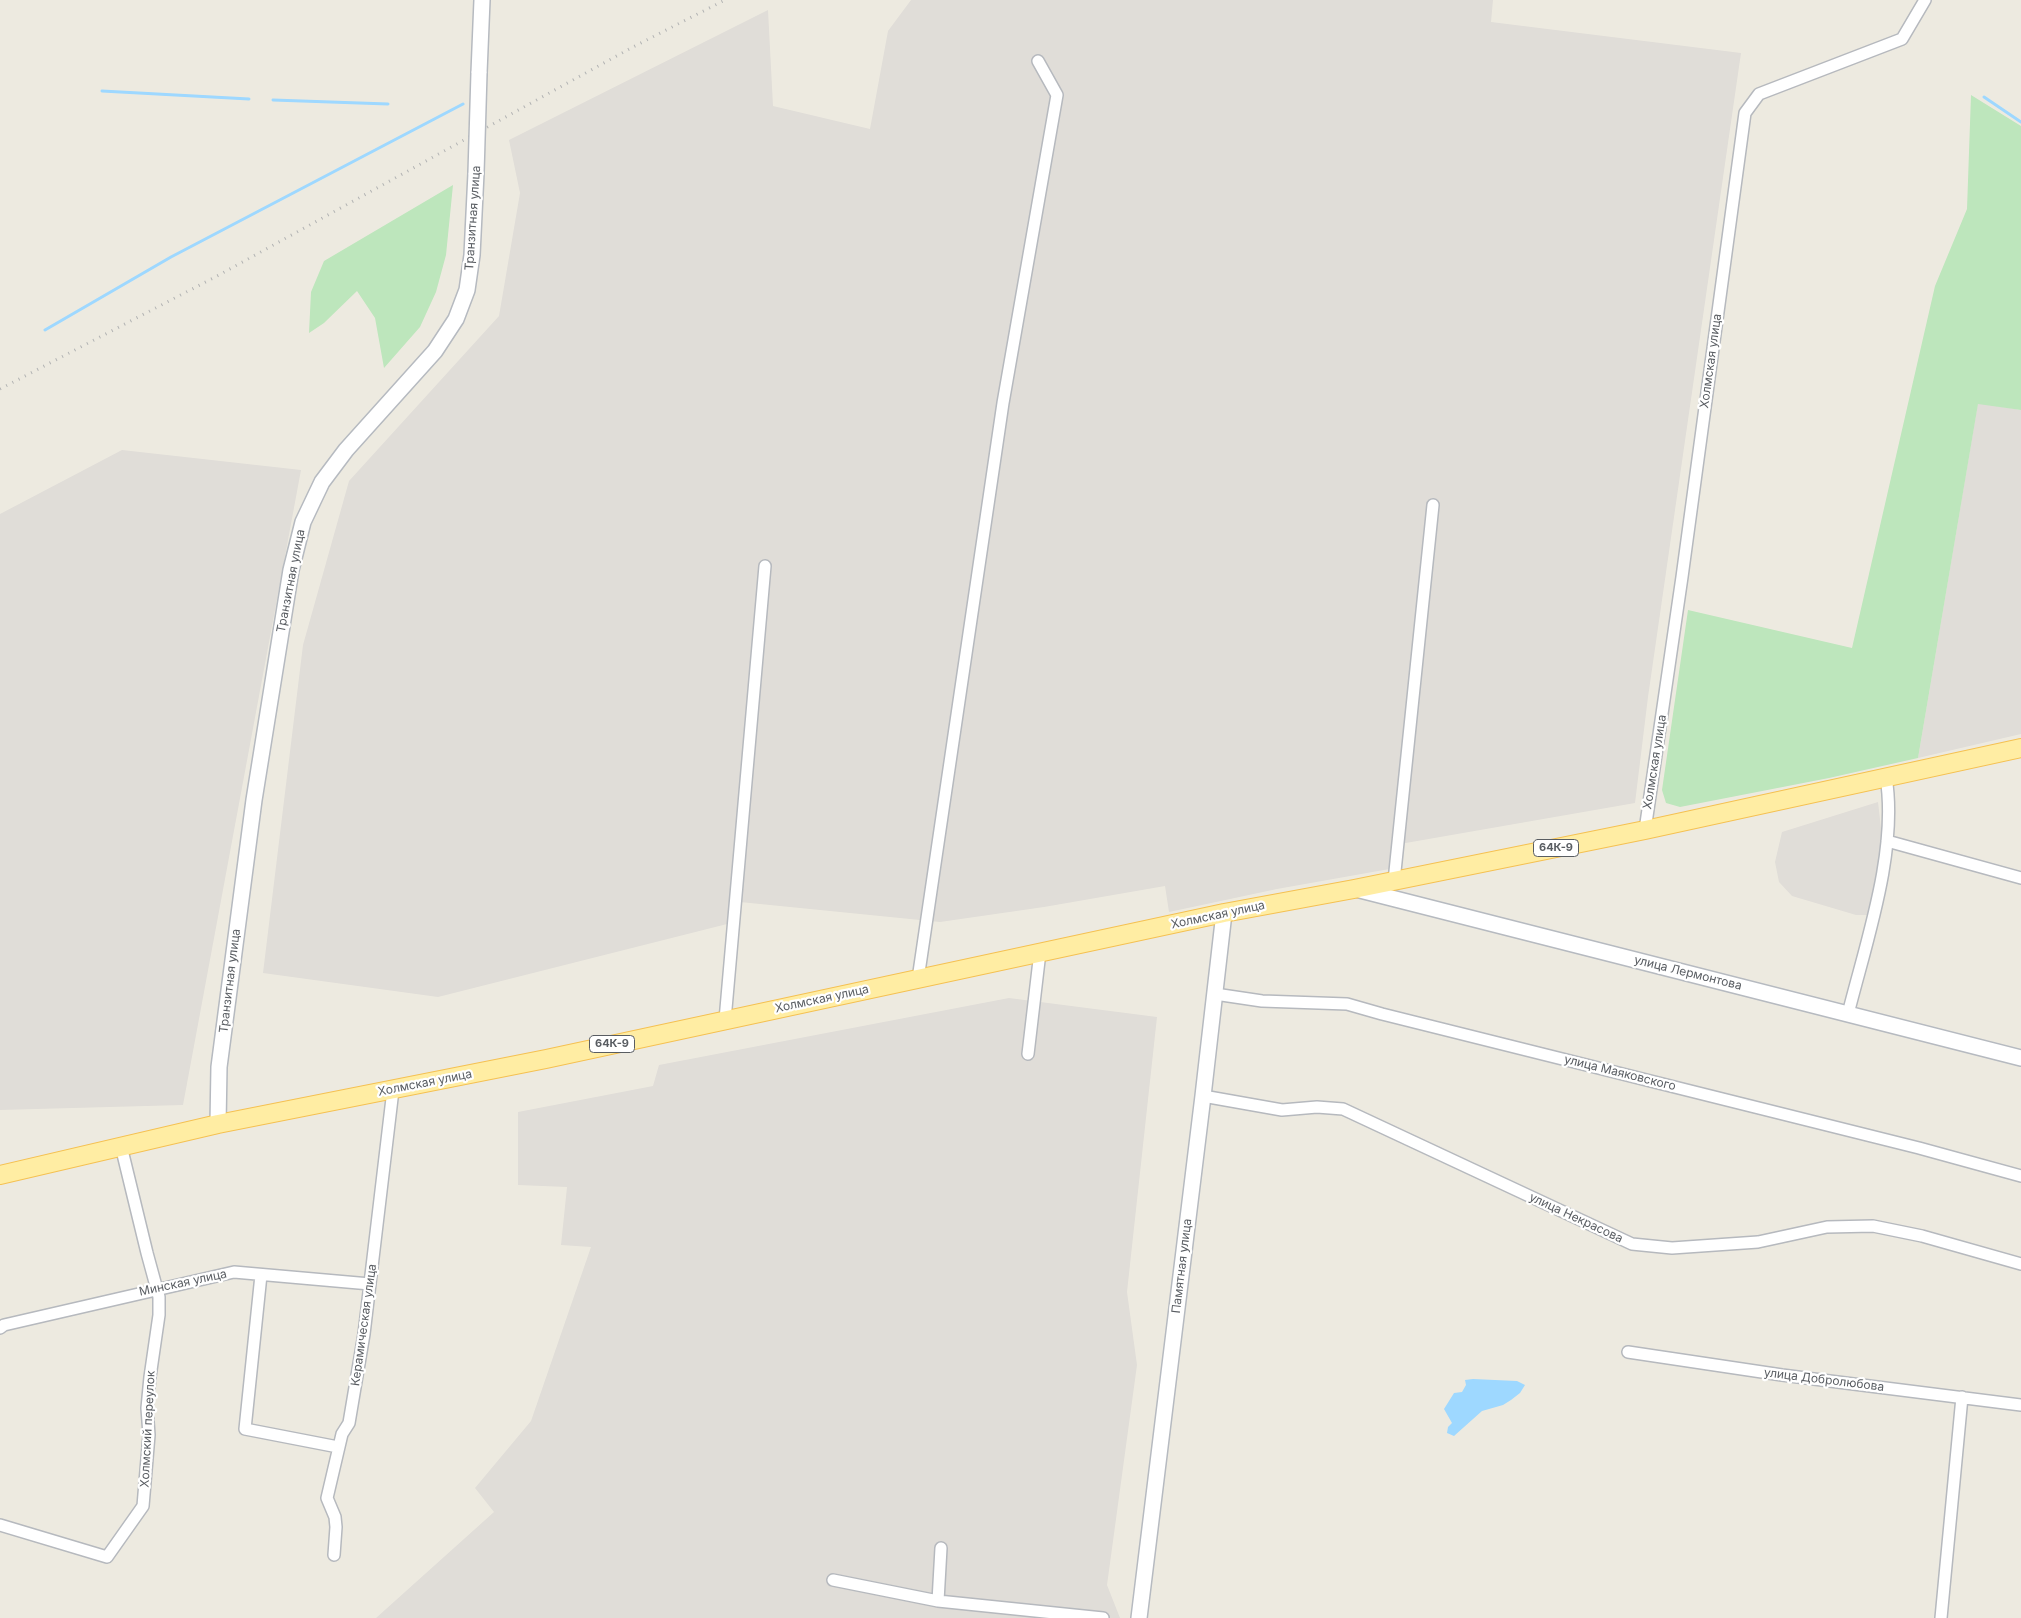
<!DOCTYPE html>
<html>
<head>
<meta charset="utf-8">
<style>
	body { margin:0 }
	canvas { display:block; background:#edeae0 }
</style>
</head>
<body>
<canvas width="2021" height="1618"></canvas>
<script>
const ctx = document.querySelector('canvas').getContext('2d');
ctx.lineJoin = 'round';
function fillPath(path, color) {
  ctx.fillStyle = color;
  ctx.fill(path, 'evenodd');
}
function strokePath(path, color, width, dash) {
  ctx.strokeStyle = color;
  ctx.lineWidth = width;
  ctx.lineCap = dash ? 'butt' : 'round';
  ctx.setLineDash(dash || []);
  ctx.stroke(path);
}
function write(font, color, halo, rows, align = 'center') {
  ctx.font = font + ' Inter,sans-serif';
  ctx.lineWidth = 4.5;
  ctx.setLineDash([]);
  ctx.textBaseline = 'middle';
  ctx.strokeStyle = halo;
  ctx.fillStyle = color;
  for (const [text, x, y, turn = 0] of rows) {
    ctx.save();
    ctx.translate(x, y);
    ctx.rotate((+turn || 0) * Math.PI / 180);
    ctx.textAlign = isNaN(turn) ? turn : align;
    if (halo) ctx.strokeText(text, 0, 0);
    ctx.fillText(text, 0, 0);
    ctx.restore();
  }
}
fillPath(new Path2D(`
	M911,0H1493L1491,22L1741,53L1648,697L1635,803L1400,844L1395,868L1277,889L1169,912L1165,886L1044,907L940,922L740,902L735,922L438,997L263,973L303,645L349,481L499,316L520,193L509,140L768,10L773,106L870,129L888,31Z
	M1978,403L2021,410V734L1918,758Z
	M122,450L301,470L183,1105L0,1110V514Z
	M1878,802L1882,837L1875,889L1869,915H1856L1792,896L1779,882L1775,862L1782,832Z
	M1009,998L1157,1017L1127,1292L1137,1365L1107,1585L1120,1618H376L494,1512L475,1488L531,1421L591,1247L561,1245L567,1187L518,1185V1112L653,1086L659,1065Z`), '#e0ddd8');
fillPath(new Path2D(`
	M1971,95L2021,126V410L1978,404L1918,758L1829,778L1680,807L1666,803L1662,790L1688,610L1852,648L1935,286L1967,209Z
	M453,185L446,255L436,292L420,327L384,368L375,318L357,291L324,323L309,333L311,292L324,261Z`), '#bde6bc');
fillPath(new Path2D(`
	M1473,1379L1517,1381L1525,1385L1520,1393L1511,1400L1503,1405L1482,1411L1454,1436L1447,1433L1448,1427L1452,1423L1444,1409L1454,1393L1462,1392L1466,1385L1465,1380Z`), '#9ed8ff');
strokePath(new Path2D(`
	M102,91L249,99
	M1984,97L2021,122
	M273,100L388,104
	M45,330L171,257L463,104`), '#9ed8ff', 3);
const street = new Path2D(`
	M1645,830L1682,577L1745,113L1759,94L1902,39L1925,0
	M1887,841L2021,878
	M1394,881L1433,505
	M918,979L1003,403L1057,95L1038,61
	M1215,994L1262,1001L1347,1004L1382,1014L1919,1148L2021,1176
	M1848,1014C1866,942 1898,851 1886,777
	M725,1020L765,566
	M1028,1054L1040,952
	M1203,1096L1282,1110L1317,1107L1343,1109L1632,1244L1672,1248L1758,1242L1827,1227L1873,1226L1922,1236L2021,1264
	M261,1275L245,1429L338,1447
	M0,1328L4,1325L234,1272L370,1284
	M1628,1352L1782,1375L2021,1405
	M0,1525L107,1557L143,1506L149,1435L147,1408L150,1377L159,1315V1297L147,1253L121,1146
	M334,1555L336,1527L335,1517L327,1498L342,1434L349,1423L364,1334L393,1090
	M833,1580L938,1601L1103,1618
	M938,1601L941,1548
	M1941,1618L1962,1397`);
const secondary = new Path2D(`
	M479,73L482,0
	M1356,889L2021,1058
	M218,1124L219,1067L254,800L291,570L303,522L322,482L346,450L435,351L456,319L467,290L472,255L476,173
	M1139,1618L1203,1096L1224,913`);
const primary = new Path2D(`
	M0,1175L218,1124L546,1059L1224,913L1354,889L1645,830L2021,748`);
strokePath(street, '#b6b9be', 14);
strokePath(secondary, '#b6bac0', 18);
strokePath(primary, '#f5c152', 20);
strokePath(street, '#fff', 11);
strokePath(secondary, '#fff', 15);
strokePath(primary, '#ffeda3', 18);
strokePath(new Path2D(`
	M0,389L219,275L631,48L725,0`), '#b2b3b3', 3, [1, 6]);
const secondaryBridge = new Path2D(`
	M476,173L479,73`);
strokePath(secondaryBridge, '#b6bac0', 18, []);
strokePath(secondaryBridge, '#fff', 15);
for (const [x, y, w] of [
	[1556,848,45],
	[612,1044,45]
]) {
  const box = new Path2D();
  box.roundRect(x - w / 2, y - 8.5, w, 17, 4);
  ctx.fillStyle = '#fff';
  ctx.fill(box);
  strokePath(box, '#595d62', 1);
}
write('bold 11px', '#595d62', null, [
	["64К-9",1556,848],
	["64К-9",612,1044]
]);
write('12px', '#595d62', '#fff', [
	["Транзитная улица",473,218,-86],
	["Холмская улица",1711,361,-82],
	["Транзитная улица",291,581,-79],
	["Холмская улица",1655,762,-81],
	["Холмская улица",1218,915,-12],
	["улица Лермонтова",1688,973,14],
	["Транзитная улица",230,981,-83],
	["Холмская улица",822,999,-12],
	["улица Маяковского",1620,1073,14],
	["Холмская улица",425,1083,-11],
	["улица Некрасова",1576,1218,25],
	["Памятная улица",1182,1266,-83],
	["Минская улица",183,1283,-12],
	["Керамическая улица",364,1325,-82],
	["улица Добролюбова",1824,1380,7],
	["Холмский переулок",148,1429,-87]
]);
</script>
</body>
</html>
